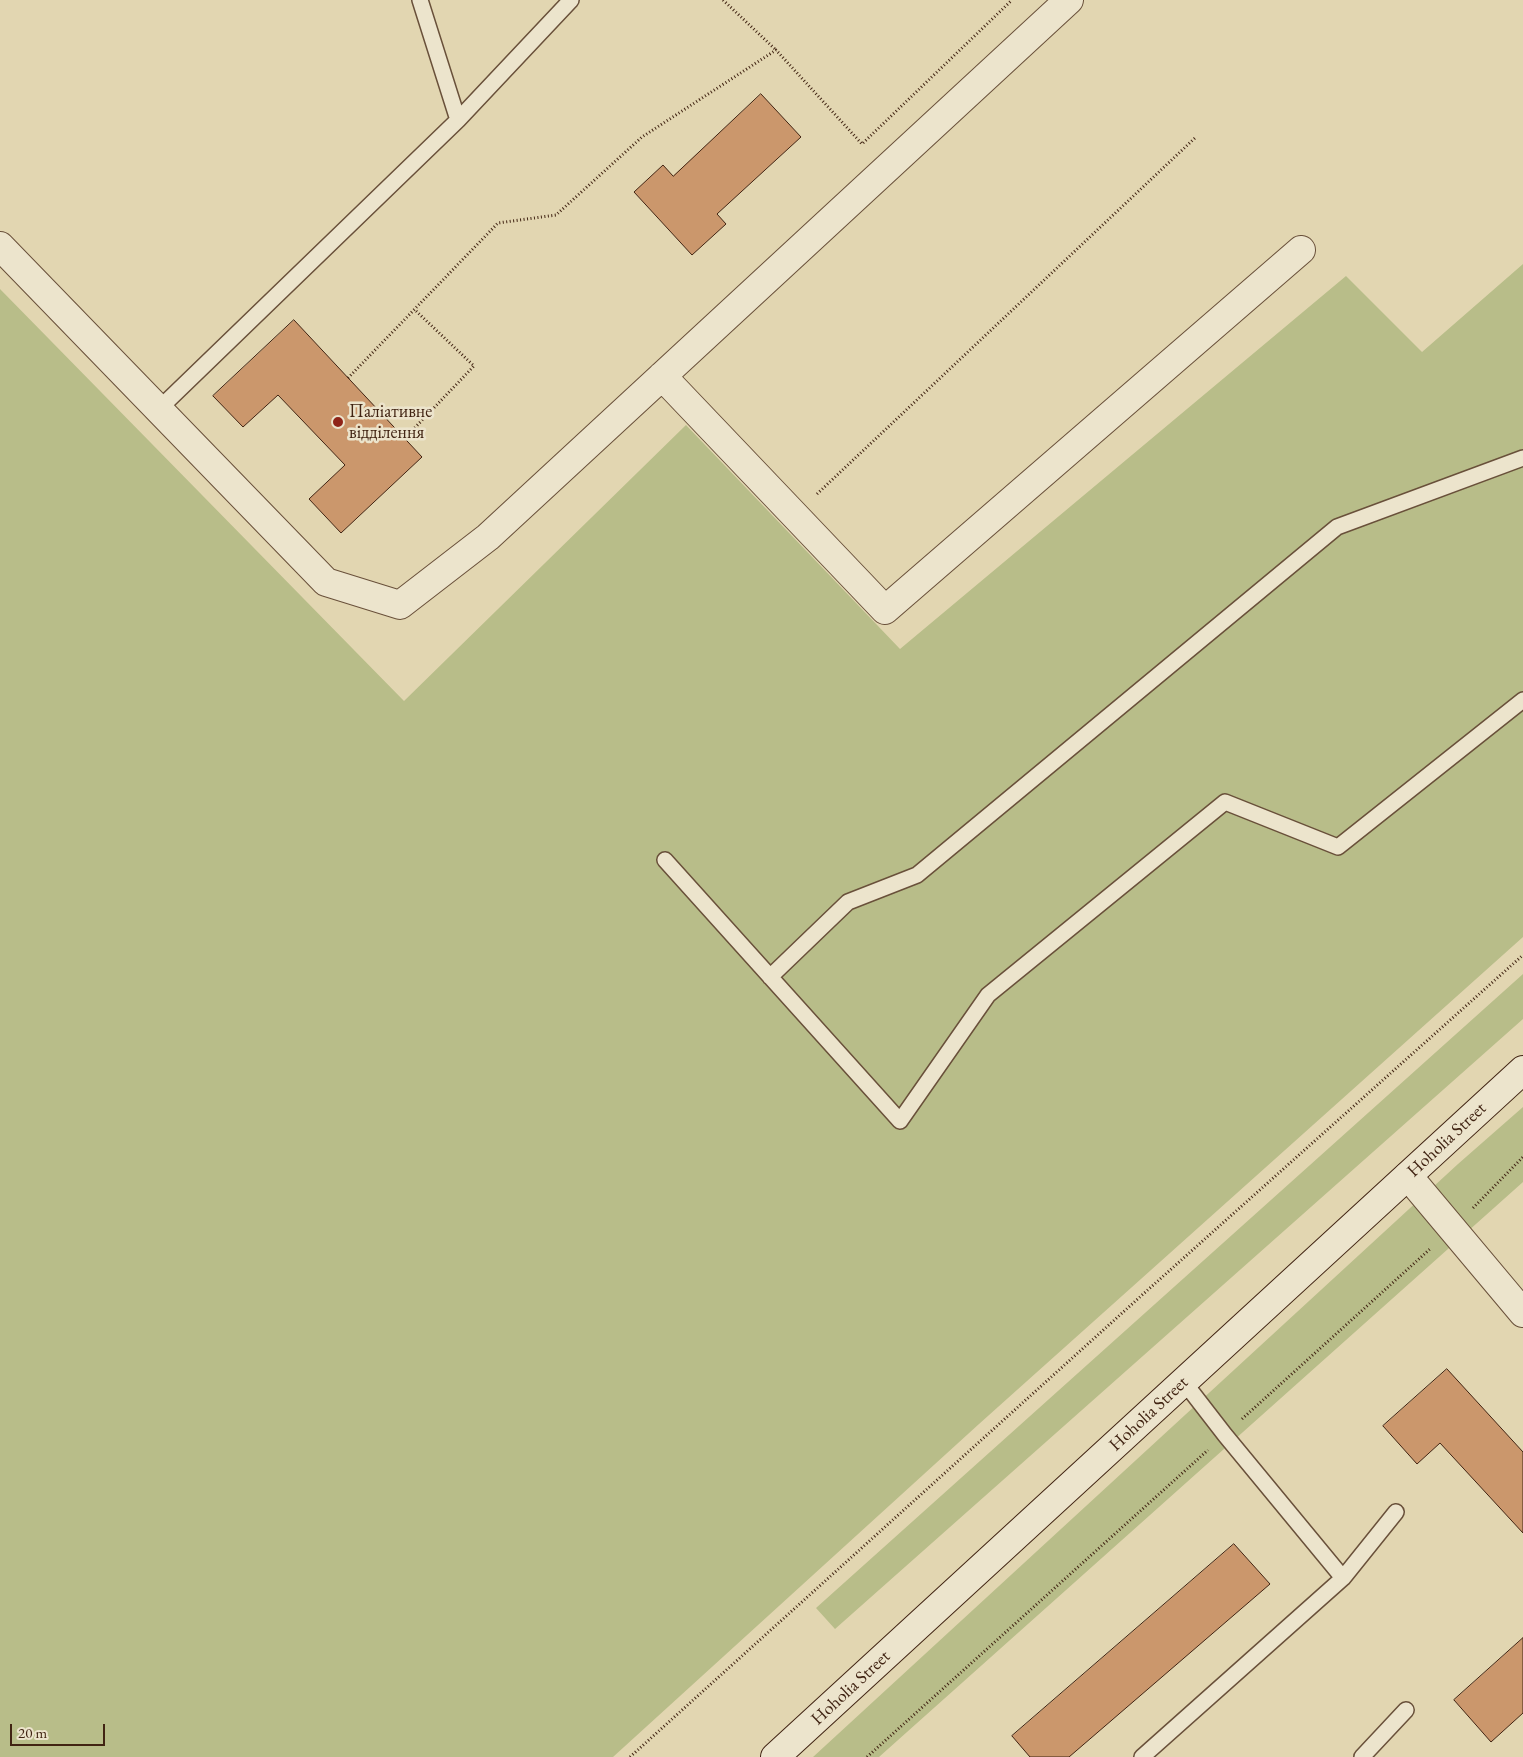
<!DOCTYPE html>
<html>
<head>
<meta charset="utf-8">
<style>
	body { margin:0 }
	#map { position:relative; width:1523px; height:1757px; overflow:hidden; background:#e2d6b1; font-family:"EB Garamond",serif }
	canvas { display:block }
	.scale { position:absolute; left:10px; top:1724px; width:95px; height:22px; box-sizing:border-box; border:2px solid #412413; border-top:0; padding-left:6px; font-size:15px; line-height:18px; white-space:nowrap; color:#412413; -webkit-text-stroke:4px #ece4cc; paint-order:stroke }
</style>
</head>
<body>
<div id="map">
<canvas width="1523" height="1757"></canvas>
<div class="scale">20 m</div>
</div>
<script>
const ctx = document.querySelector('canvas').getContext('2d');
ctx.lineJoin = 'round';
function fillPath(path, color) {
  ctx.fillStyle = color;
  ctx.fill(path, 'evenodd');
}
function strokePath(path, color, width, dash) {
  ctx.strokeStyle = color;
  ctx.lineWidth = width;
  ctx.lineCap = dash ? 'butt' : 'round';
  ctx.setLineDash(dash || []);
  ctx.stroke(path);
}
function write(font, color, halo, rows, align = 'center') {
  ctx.font = font + ' "EB Garamond",serif';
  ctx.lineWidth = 5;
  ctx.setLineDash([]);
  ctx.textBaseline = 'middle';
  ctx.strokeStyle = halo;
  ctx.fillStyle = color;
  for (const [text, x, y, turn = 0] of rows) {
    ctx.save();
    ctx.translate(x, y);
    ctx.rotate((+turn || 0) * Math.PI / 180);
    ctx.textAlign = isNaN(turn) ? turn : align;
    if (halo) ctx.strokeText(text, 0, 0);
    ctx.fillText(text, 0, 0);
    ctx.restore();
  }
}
fillPath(new Path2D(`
	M1523,264V937L979,1424L613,1757H0V289L404,701L686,425L900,649L1346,276L1422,352Z
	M1523,974V1019L835,1629L816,1608Z
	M1523,1107V1182L879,1757H813L1458,1164Z`), '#b8bd89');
const building = new Path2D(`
	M761,94L801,137L717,214L726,224L692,255L634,192L663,165L673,176Z
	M294,320L422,457L341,533L309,499L345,465L278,395L243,427L213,396Z
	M1447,1369L1523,1452V1533L1440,1443L1417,1464L1383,1426Z
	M1234,1544L1270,1584L1069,1757H1030L1012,1736Z
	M1523,1638V1713L1491,1742L1454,1700Z`);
fillPath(building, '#cb976c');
strokePath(building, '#412413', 1);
const lane = new Path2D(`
	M458,120L571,0
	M159,409L458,120L420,0
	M665,860L900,1121L988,995L1225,802L1338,847L1523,700
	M770,977L848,902L917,875L1337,527L1523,458
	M1184,1382L1225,1435L1343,1578L1396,1512
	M1142,1757L1343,1578
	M1362,1757L1406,1710`);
const street = new Path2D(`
	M0,246L326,582L400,605L488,537L1069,0
	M662,376L885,610L1301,250
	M1408,1176L1523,1313`);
const secondary = new Path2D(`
	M775,1757L1523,1070`);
strokePath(lane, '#69503a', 18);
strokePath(street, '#69503a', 30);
strokePath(secondary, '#412413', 30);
strokePath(new Path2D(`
	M723,0L776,50
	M348,378L498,223L556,215L642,137L776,50L862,144L1012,0
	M405,438L474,366L415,310
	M817,494L1196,137
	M1473,1208L1523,1157
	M1242,1419L1430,1249
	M630,1757L1141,1296L1523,955
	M867,1757L1208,1450`), '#412413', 3, [1, 2.5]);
strokePath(lane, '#ece4cc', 15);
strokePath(street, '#ece4cc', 28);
strokePath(secondary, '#ece4cc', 28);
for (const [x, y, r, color] of [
	[338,422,6,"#8f2418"]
]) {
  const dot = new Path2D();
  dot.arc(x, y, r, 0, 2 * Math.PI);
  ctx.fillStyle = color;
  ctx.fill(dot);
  strokePath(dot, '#ece4cc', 2);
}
write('18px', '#412413', '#ece4cc', [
	["Паліативне",349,412],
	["відділення",349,433]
], 'left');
write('18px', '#412413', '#ece4cc', [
	["Hoholia Street",1447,1140,-43],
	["Hoholia Street",1149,1414,-43],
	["Hoholia Street",851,1688,-43]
]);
</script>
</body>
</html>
